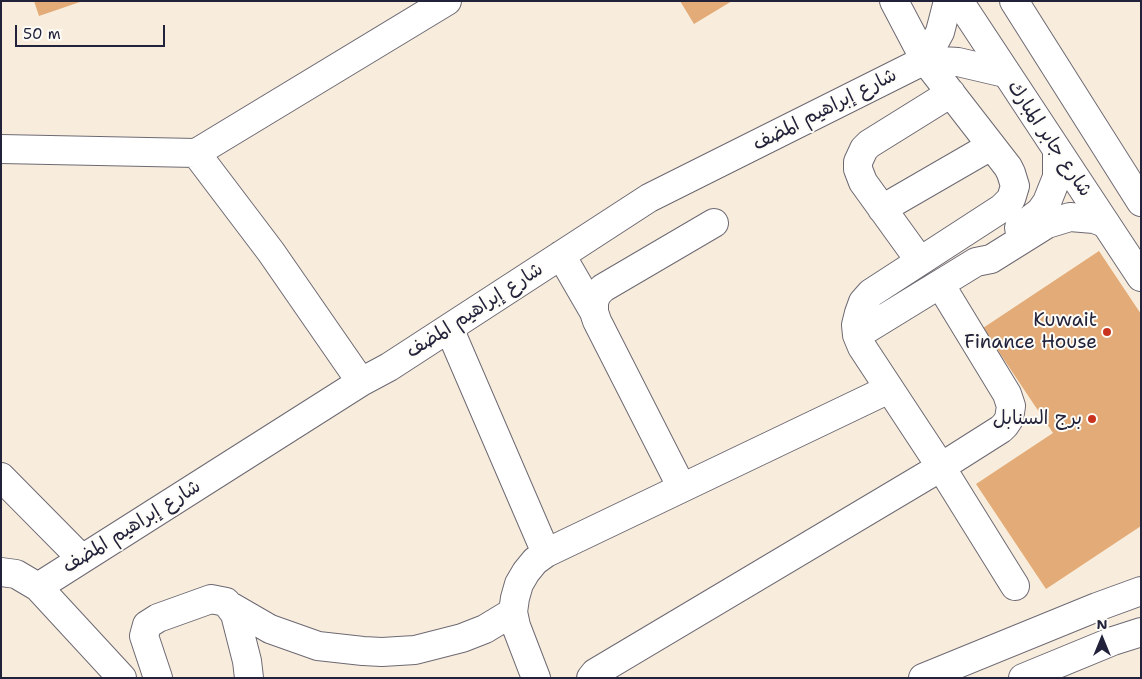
<!DOCTYPE html>
<meta charset="utf-8">
<style>
body{margin:0}
#map{position:relative;width:1142px;height:679px;overflow:hidden;background:#f8eddc;font-family:"Shantell Sans",sans-serif}
canvas{display:block}
.frame{position:absolute;inset:0;border:2px solid #22223b;pointer-events:none}
.north{position:absolute;left:1077px;top:614px;width:50px;height:50px;-webkit-text-stroke:4px #fdfcf7;paint-order:stroke;rotate:0deg;font-size:14px;font-weight:700;line-height:20px;text-align:center;color:#22223b}
.north::after{content:'';display:block;margin:auto;width:18px;height:22px;background:#22223b;clip-path:polygon(50% 0,100% 100%,50% 72%,0 100%)}
.scale{position:absolute;left:15px;top:25px;width:150px;height:22px;box-sizing:border-box;border:2px solid #22223b;border-top:0;padding-left:6px;font-size:15px;line-height:18px;white-space:nowrap;color:#22223b;-webkit-text-stroke:4px #fdfcf7;paint-order:stroke}
</style>
<div id="map">
<canvas width="1142" height="679"></canvas>
<div class="frame"></div>
<div class="north">N</div>
<div class="scale">50 m</div>
</div>
<script>
const ctx = document.querySelector('canvas').getContext('2d');
ctx.lineJoin = 'round';
function fillPath(path, color) {
  ctx.fillStyle = color;
  ctx.fill(path, 'evenodd');
}
function shape(rows) {
  const path = new Path2D();
  for (const r of rows) {
    path.moveTo(r[0], r[1]);
    for (let i = 2; i < r.length; i += 2) path.lineTo(r[i], r[i + 1]);
  }
  return path;
}
function stroke(path, color, width, dash) {
  ctx.strokeStyle = color;
  ctx.lineWidth = width;
  ctx.lineCap = dash ? 'butt' : 'round';
  ctx.setLineDash(dash || []);
  ctx.stroke(path);
}
function label(font, color, halo, rows, align = 'center') {
  ctx.font = font + ' "Shantell Sans","Playpen Sans Arabic",sans-serif';
  ctx.lineWidth = 4;
  ctx.setLineDash([]);
  ctx.textBaseline = 'middle';
  ctx.strokeStyle = halo;
  ctx.fillStyle = color;
  for (const [text, x, y, turn = 0] of rows) {
    ctx.save();
    ctx.translate(x, y);
    ctx.rotate((+turn || 0) * Math.PI / 180);
    ctx.textAlign = isNaN(turn) ? turn : align;
    if (halo) ctx.strokeText(text, 0, 0);
    ctx.fillText(text, 0, 0);
    ctx.restore();
  }
}
const building = shape([
 [34,1,80,1,80,2,39,16],
 [680,1,732,1,694,24],
 [1099,251,1141,314,1141,526,1046,589,976,484,1053,433,983,328]
]);
const minor = shape([
 [894,1,925,60,1008,167,1011,173,1015,186,1011,199,1002,208,871,293,863,302,859,313,856,325,857,335,862,347,941,467,1015,586],
 [925,60,940,32,948,1],
 [1,149,196,153,271,252,361,382],
 [196,153,447,1],
 [882,209,991,146],
 [1019,228,1040,212,1047,202,1057,177,1057,151],
 [561,255,594,312],
 [920,261,863,182,858,169,858,162,864,149,869,144,951,93],
 [449,328,546,553],
 [857,335,976,262,991,259,1047,224,1070,217,1094,219,1105,223],
 [1,477,82,559],
 [682,488,597,321,594,312,594,302,597,294,603,288,714,223],
 [1,572,16,574,38,587,122,678],
 [38,587,361,382,389,367,649,198,925,60,958,62,1005,73],
 [232,607,270,629,318,646,363,651,382,652,415,650,462,638,485,629,513,612],
 [158,678,144,636,147,625,158,618,211,599,226,602,235,614,247,661,249,678],
 [536,678,516,626,513,612,515,598,519,584,526,572,535,561,546,553,889,389],
 [591,678,595,673,941,467,1001,429,1005,425,1009,419,1011,406,1007,394,940,284]
]);
const major = shape([
 [959,1,1141,277],
 [1014,1,1141,202],
 [923,678,1097,607,1141,591]
]);
const highway = shape([
 [1023,678,1113,641,1141,632]
]);
const markers = [
 [1107,332,5,"#c8321e"],
 [1092,419,5,"#c8321e"]
];
const streetNames = [
 ["شارع إبراهيم المضف",825,110,-27],
 ["شارع جابر المبارك",1049,139,56],
 ["شارع إبراهيم المضف",475,311,-33],
 ["شارع إبراهيم المضف",132,527,-32]
];
const poiNames = [
 ["Kuwait",1097,321],
 ["Finance House",1097,343],
 ["برج السنابل",1082,419]
];
fillPath(building, '#e3ab77');
stroke(minor, '#6d6973', 30);
stroke(major, '#6d6973', 30);
stroke(highway, '#6d6973', 30);
stroke(minor, '#fff', 28);
stroke(major, '#fff', 28);
stroke(highway, '#fff', 28);
for (const [x, y, r, color] of markers) {
  const dot = new Path2D();
  dot.arc(x, y, r, 0, 2 * Math.PI);
  ctx.fillStyle = color;
  ctx.fill(dot);
  stroke(dot, '#fdfcf7', 2);
}
label('19px', '#22223b', '#fdfcf7', streetNames);
label('19px', '#22223b', '#fdfcf7', poiNames, 'right');
</script>
